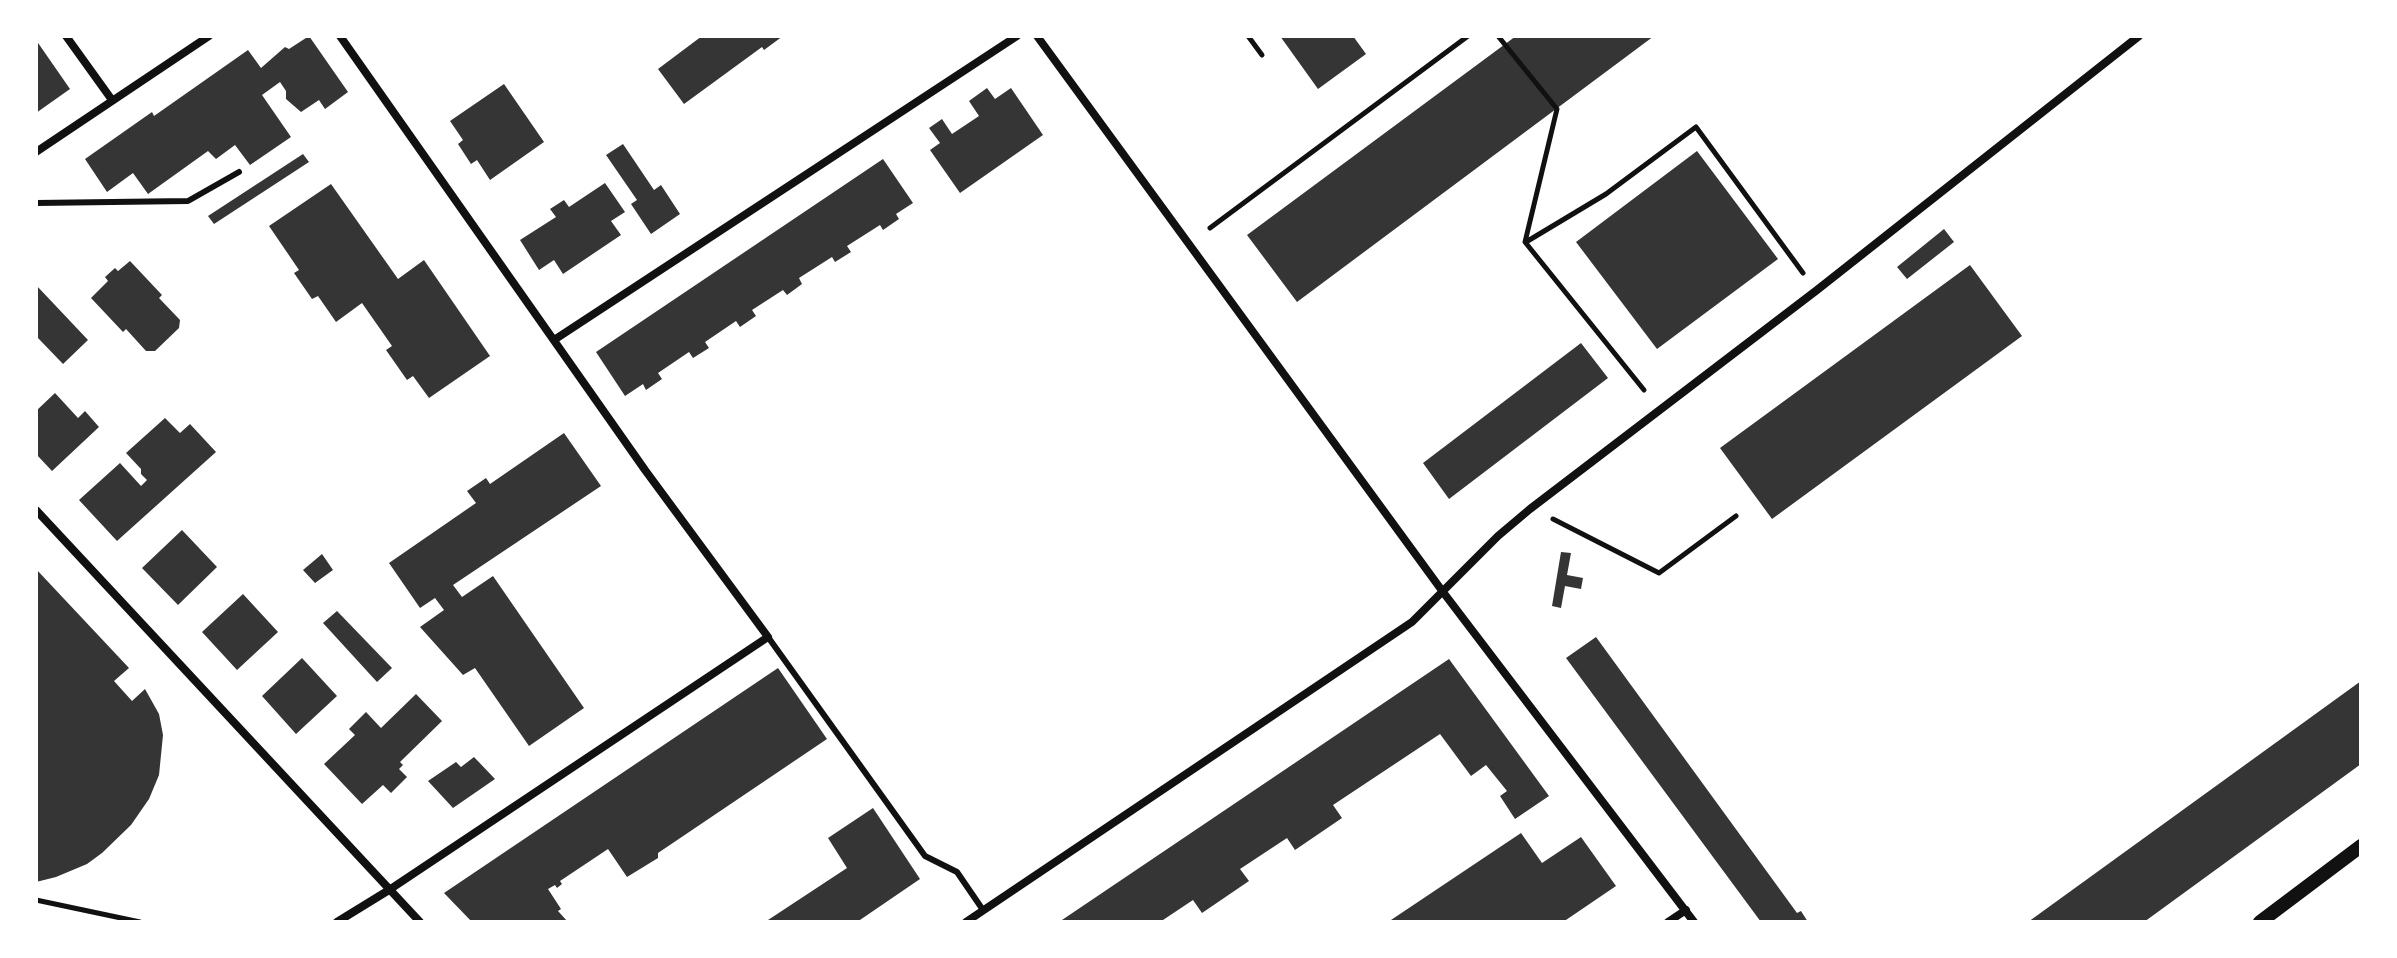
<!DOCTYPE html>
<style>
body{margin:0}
#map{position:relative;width:2397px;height:958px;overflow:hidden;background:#fff;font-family:Figtree,sans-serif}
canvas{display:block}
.frame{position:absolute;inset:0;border:38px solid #fff;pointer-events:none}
</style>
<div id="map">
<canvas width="2397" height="958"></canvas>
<div class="frame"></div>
</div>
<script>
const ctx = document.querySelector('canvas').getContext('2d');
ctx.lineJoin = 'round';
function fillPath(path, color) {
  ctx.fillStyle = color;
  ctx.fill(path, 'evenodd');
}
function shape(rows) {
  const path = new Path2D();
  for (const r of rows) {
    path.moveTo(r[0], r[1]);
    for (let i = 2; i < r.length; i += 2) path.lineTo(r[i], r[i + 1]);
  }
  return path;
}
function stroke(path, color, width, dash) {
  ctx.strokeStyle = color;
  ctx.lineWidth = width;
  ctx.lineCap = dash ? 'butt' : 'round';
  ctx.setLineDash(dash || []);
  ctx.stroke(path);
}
const building = shape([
 [309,36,348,92,325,109,319,100,301,112,286,99,286,91,280,82,262,95,291,137,250,165,235,145,216,159,208,151,148,194,133,173,107,192,85,159,152,112,154,116,248,50,261,68,285,47,289,49],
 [702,36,783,36,764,50,762,47,684,104,658,69],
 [1280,36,1353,36,1366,54,1318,89],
 [1516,36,1654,36,1297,302,1247,235],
 [36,40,70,89,36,113],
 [504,84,544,142,490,180,477,160,471,164,458,144,463,140,450,121],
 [987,88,995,99,1011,88,1043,135,960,193,930,150,940,143,929,128,942,119,952,134,979,116,969,101],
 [623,144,654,190,661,185,680,214,651,234,631,204,637,200,606,155],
 [1697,151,1778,259,1657,349,1576,242],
 [303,154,309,162,214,224,208,216],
 [883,159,913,203,896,214,899,219,883,230,880,225,847,246,851,252,835,262,832,257,799,278,802,284,787,295,783,290,752,310,756,316,740,327,736,321,705,342,709,348,693,358,689,352,658,373,662,379,646,390,643,384,625,396,596,352],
 [605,183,625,212,611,221,621,235,563,274,554,260,539,270,520,240,556,217,550,209,564,200,569,207],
 [331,184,398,279,424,260,490,356,429,398,413,376,407,380,386,350,392,346,362,303,336,322,318,296,312,299,294,273,299,270,269,226],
 [1944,229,1954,242,1907,279,1897,267],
 [130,261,162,295,159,298,180,320,179,328,155,351,146,351,126,329,123,332,91,298,108,281,105,277,115,268,118,271],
 [1970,265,2022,336,1772,519,1720,448],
 [36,285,88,340,63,364,38,338,36,340],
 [1581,343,1608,378,1449,499,1423,463],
 [55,393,78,418,85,411,99,427,52,471,36,454,36,411],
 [165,418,180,433,190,424,216,452,117,541,79,500,120,463,141,486,147,480,141,474,141,469,126,453],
 [564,433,601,486,453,585,462,597,493,576,584,708,529,746,475,668,463,675,420,627,444,610,435,598,420,608,389,563,476,503,467,491,486,478,490,484],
 [182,530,217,567,178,605,142,568],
 [1561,552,1571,553,1567,575,1583,578,1581,589,1565,586,1561,608,1552,606],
 [322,554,333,570,315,583,303,570],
 [36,569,129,668,114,681,132,701,145,689,159,714,163,735,159,775,149,799,131,825,102,853,87,864,56,877,36,882],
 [243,594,278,632,237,670,202,632],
 [337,611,392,668,377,682,323,623],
 [1596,637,1797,913,1801,911,1808,922,1761,922,1566,658],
 [302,658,337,696,296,734,262,696],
 [1449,659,1549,796,1515,819,1500,796,1507,791,1486,765,1471,776,1440,734,1333,805,1342,818,1295,850,1287,838,1240,869,1249,881,1202,913,1193,900,1160,922,1059,922],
 [778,668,827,739,658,853,658,858,627,877,608,849,560,881,562,884,557,888,555,885,548,889,561,909,558,911,568,922,472,922,444,893],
 [2361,681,2361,764,2144,922,2028,922],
 [416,694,442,721,400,762,403,765,399,769,407,777,391,793,383,785,362,804,324,764,355,735,349,729,366,712,381,728],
 [474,757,495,779,453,808,428,781,456,762,461,767],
 [873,808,920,879,857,922,765,922,847,868,828,838],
 [1521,833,1542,863,1581,837,1616,886,1563,922,1388,922]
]);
const path = shape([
 [1248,36,1262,55],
 [1498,36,1557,109,1525,242,1644,390],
 [1210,228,1468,36],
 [1526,242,1606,194,1696,127,1803,273],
 [1553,519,1659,573,1736,516],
 [36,900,140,922]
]);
const service = shape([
 [36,203,188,201,239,172],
 [768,637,925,856,957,872,983,910]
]);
const minor = shape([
 [66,36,112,100],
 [1037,36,1443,592,1694,922],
 [36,152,209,36],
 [554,340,1017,36],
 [36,510,420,922],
 [337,922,389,890,768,637,645,470,340,36],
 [966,922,1412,622,1498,536,1530,509,1817,290,2139,36],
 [1668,922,1686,910]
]);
const tertiary = shape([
 [2260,922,2361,846]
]);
fillPath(building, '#353535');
stroke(path, '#111', 5);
stroke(service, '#111', 6);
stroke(minor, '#111', 8);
stroke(tertiary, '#111', 14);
</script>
